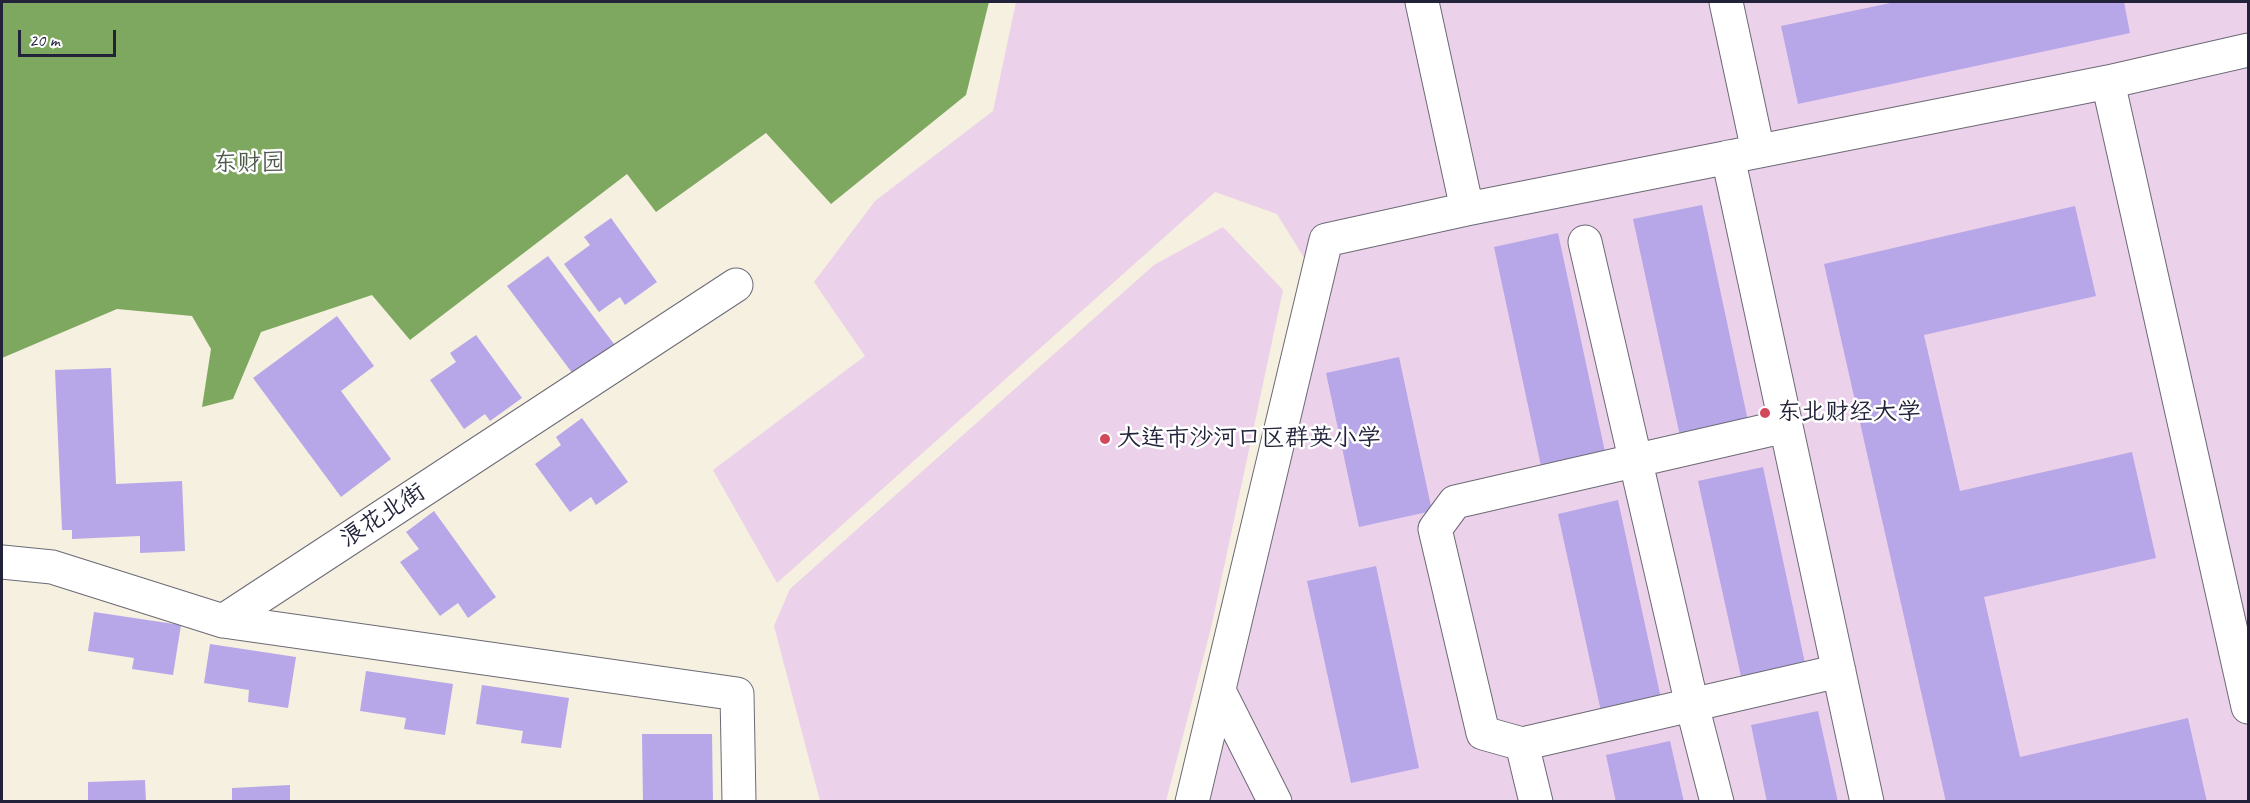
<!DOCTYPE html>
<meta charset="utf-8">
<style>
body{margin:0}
#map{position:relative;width:2250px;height:803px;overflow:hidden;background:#f5f0e0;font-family:Caveat,sans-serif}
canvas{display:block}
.frame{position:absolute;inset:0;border:3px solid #22223b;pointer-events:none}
.scale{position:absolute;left:18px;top:30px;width:98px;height:27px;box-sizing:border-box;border:3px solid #22223b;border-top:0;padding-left:8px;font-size:18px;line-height:21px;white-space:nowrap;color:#22223b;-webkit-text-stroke:4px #fff;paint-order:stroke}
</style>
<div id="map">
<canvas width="2250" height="803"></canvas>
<div class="frame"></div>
<div class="scale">20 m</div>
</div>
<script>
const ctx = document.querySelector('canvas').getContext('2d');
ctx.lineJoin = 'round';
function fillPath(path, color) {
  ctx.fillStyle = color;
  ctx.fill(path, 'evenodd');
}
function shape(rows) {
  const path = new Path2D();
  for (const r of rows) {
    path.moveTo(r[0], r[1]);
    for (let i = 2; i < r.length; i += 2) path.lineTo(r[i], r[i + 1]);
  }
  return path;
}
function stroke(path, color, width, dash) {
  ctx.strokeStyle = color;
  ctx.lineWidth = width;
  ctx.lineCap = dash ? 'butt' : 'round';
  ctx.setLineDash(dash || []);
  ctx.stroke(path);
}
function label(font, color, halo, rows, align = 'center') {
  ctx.font = font + ' Caveat,"LXGW WenKai TC",sans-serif';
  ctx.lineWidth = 5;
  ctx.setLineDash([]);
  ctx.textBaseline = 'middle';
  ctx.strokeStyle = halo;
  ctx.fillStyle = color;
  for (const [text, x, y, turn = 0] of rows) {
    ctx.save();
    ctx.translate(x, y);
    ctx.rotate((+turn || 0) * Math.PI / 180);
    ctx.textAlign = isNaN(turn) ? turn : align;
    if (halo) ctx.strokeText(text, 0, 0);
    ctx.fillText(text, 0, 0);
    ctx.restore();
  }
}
const built = shape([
 [1016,2,2248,2,2248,801,1191,801,1306,261,1277,214,1215,192,777,583,713,470,865,356,814,282,875,201,993,111],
 [1223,227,1283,290,1211,628,1166,801,820,801,774,626,790,589,1154,265]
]);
const forest = shape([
 [2,2,989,2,966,95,831,204,766,133,656,212,627,174,410,340,372,295,261,332,233,399,202,407,211,349,192,316,117,309,2,358]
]);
const building = shape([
 [1895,2,2124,2,2130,33,1798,104,1781,26],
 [1702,205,1748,421,1680,436,1633,219],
 [2075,206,2096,296,1924,335,1960,491,2132,452,2156,558,1984,597,2020,757,2188,718,2207,802,1946,802,1824,264],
 [611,218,657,282,625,305,620,297,599,312,564,264,590,245,584,237],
 [1558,233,1605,452,1541,466,1494,247],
 [548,256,614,344,573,374,507,286],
 [337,316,374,366,341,391,391,459,341,497,253,378],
 [476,335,522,398,490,421,485,414,464,429,430,380,456,362,450,353],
 [1399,357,1432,511,1359,527,1326,373],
 [111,368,116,484,182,481,185,551,140,553,140,536,72,539,72,530,62,530,55,370],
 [582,418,628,482,596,505,591,497,570,512,535,464,561,445,556,437],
 [1763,467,1806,668,1742,681,1698,481],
 [1618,500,1662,703,1602,716,1558,514],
 [434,511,496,597,468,618,458,603,440,616,400,562,419,549,406,532],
 [1376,566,1419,768,1351,783,1307,581],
 [94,612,181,625,173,675,132,669,134,658,88,651],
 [210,644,296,657,288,708,248,702,249,690,204,683],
 [366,671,453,684,445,735,404,729,406,718,360,711],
 [482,685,569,698,561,748,521,743,523,731,476,724],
 [1818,711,1838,802,1767,802,1751,725],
 [642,734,712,734,713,802,643,802],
 [1670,741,1684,802,1616,802,1606,755],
 [145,780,146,802,88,802,88,782],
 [290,785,290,802,232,802,232,788]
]);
const minor = shape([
 [1422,2,1467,209],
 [1726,2,1758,151],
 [2108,82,2248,707],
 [1728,157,1867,802],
 [1585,242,1692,705,1717,802],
 [1786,426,1455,502,1435,529,1483,733,1522,744,1839,671],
 [2,562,52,567,223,621,736,285],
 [223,621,737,694,739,802],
 [1219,691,1275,802],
 [1522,744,1536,802],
 [1192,802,1326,240,1467,209,2108,82,2248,50]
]);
const markers = [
 [1765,413,6,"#d1495b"],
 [1105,439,6,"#d1495b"]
];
const parkNames = [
 ["东财园",249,164]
];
const poiNames = [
 ["东北财经大学",1777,413],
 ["大连市沙河口区群英小学",1117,439]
];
const streetNames = [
 ["浪花北街",383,516,-33]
];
fillPath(built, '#ecd1ea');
fillPath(forest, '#7ea860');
fillPath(building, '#b7a7e8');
stroke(minor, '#6c6a75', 35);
stroke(minor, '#fff', 33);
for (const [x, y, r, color] of markers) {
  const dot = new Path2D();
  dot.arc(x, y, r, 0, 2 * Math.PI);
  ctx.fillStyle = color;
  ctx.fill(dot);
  stroke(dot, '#fff', 2);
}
label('24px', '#4d5a4c', '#fff', parkNames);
label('24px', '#22223b', '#fff', poiNames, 'left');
label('24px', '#22223b', '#fff', streetNames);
</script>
